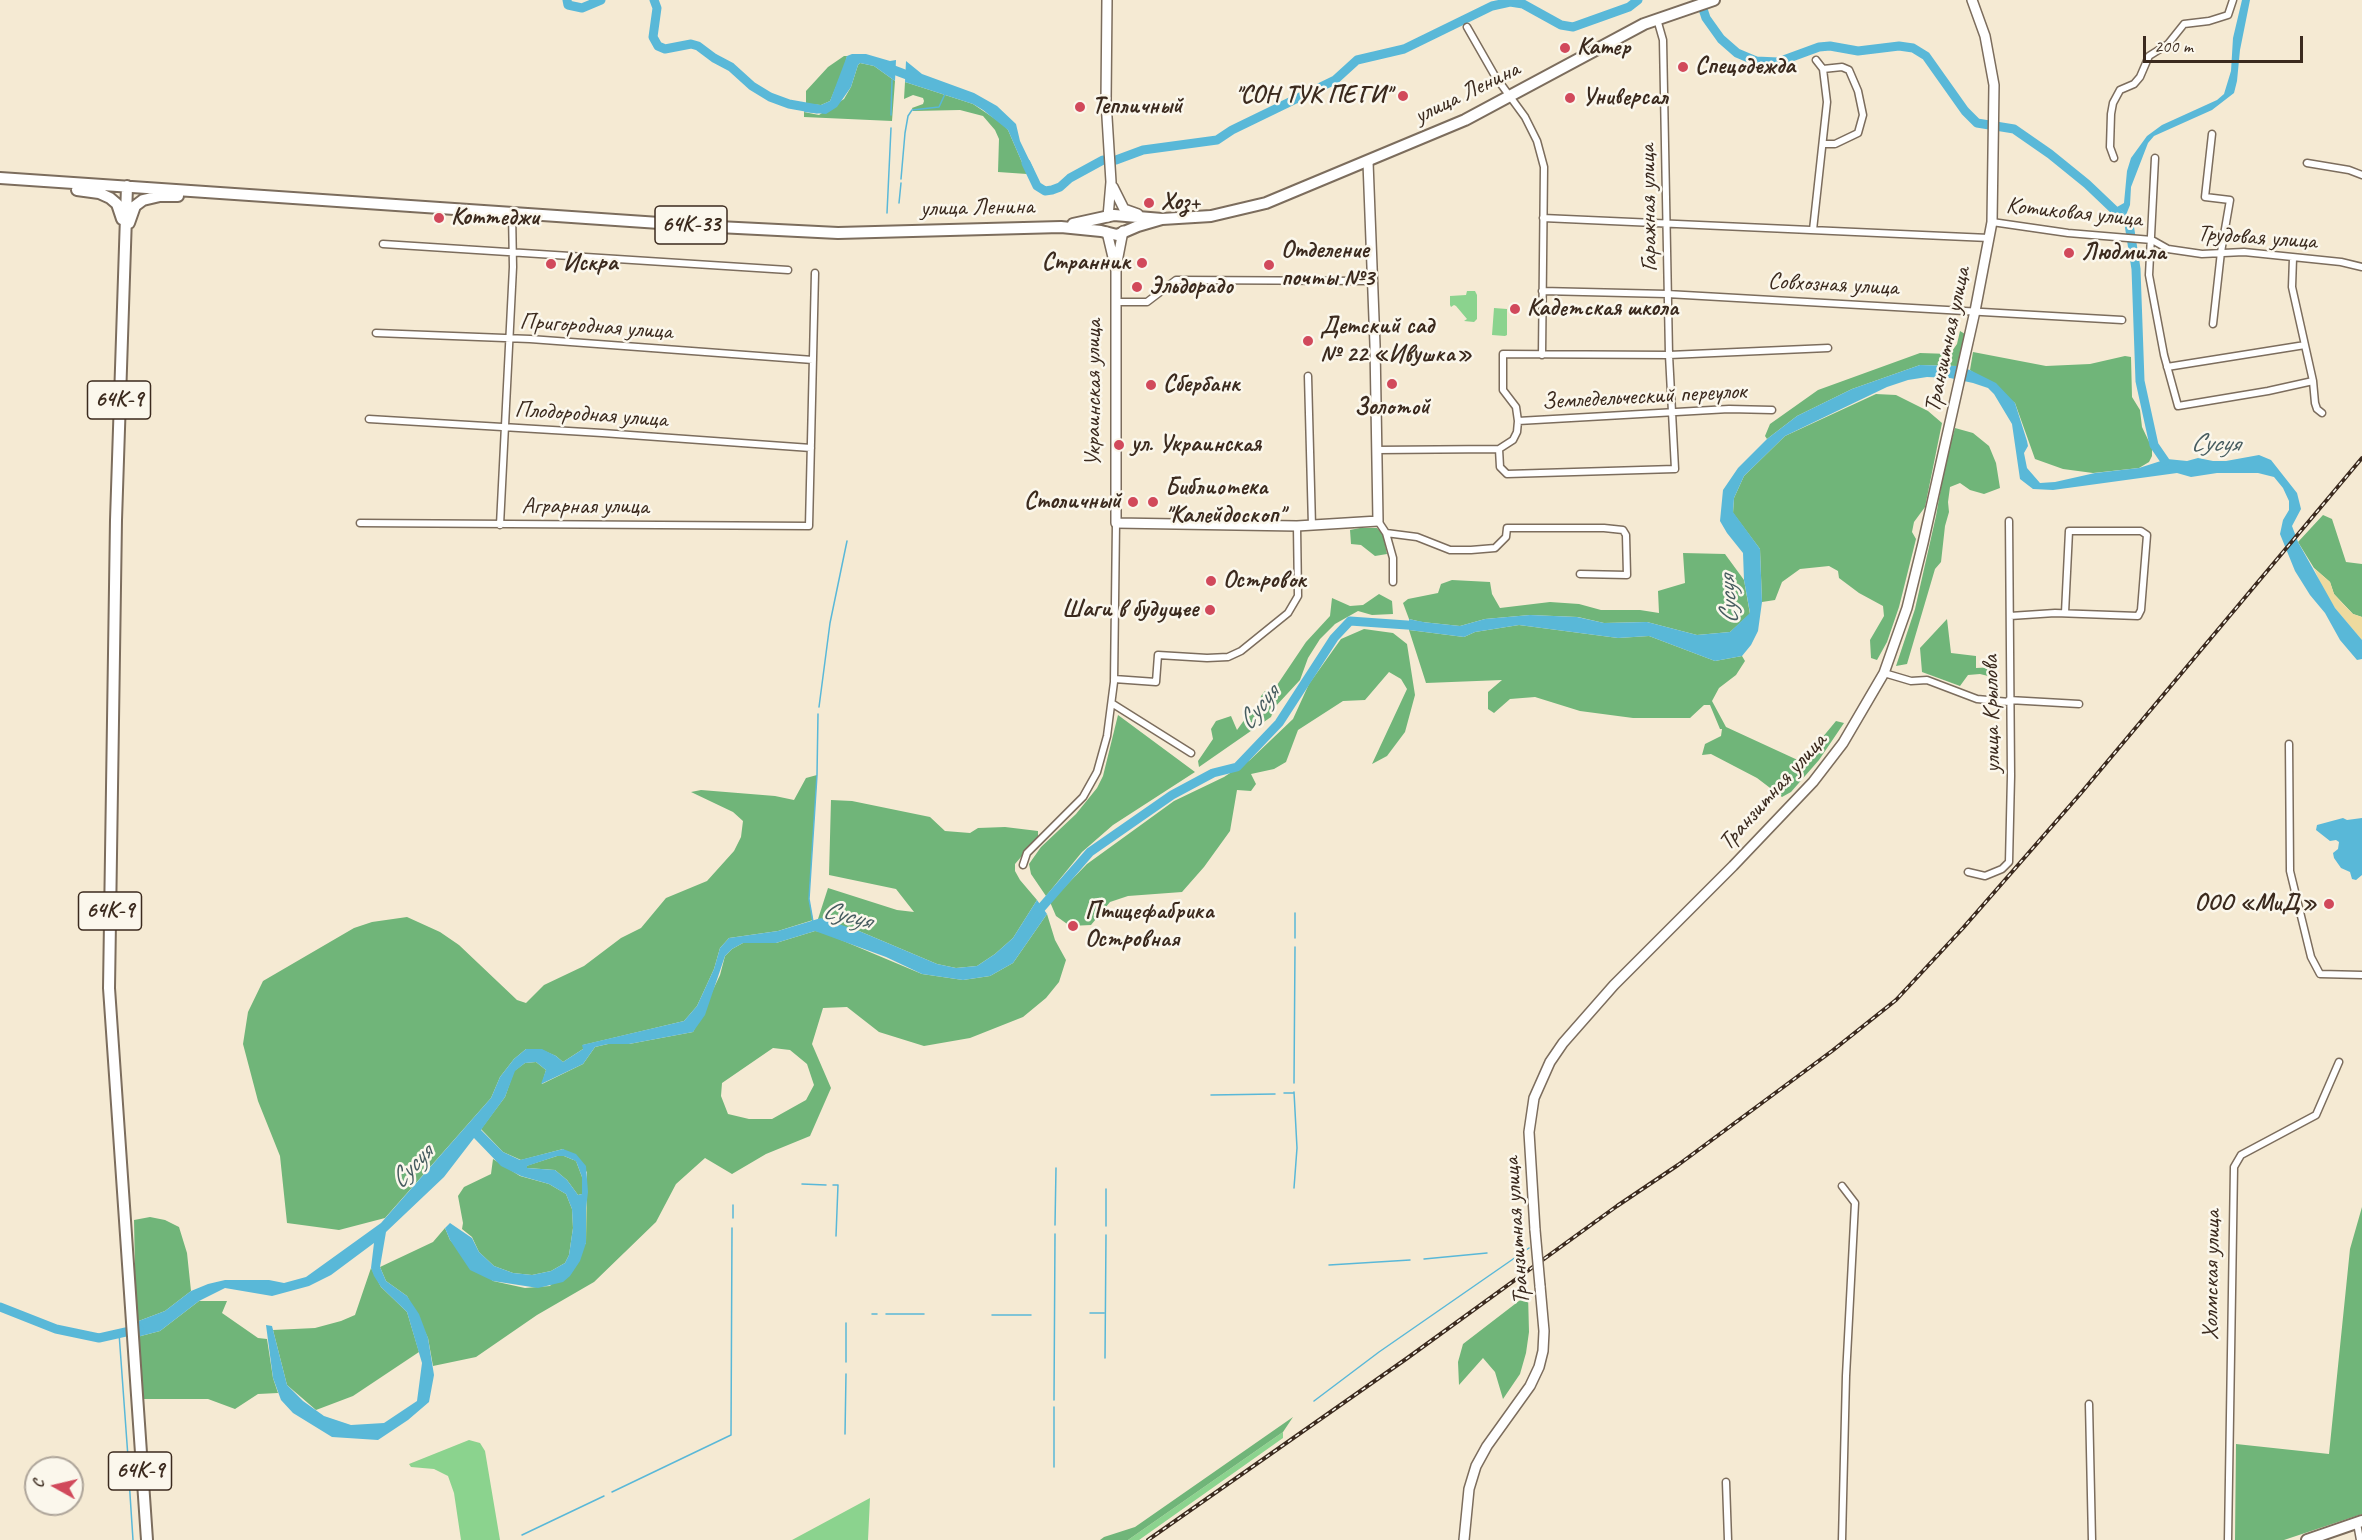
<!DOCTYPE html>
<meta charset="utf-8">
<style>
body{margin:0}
#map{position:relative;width:2362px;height:1540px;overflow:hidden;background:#f5ead3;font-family:Caveat,sans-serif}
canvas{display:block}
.north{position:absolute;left:24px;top:1456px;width:60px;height:60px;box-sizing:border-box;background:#fbf7ec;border:2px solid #aea59a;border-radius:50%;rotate:278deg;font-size:16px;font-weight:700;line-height:24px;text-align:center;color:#3b2a1e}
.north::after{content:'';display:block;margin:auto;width:21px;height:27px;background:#d1495b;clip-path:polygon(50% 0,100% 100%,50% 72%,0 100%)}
.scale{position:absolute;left:2143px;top:36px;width:160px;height:27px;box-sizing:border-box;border:3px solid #3b2a1e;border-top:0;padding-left:8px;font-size:18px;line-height:21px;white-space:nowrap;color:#3b2a1e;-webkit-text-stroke:4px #fbf7ec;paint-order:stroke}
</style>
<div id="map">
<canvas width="2362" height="1540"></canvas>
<div class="north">С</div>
<div class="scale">200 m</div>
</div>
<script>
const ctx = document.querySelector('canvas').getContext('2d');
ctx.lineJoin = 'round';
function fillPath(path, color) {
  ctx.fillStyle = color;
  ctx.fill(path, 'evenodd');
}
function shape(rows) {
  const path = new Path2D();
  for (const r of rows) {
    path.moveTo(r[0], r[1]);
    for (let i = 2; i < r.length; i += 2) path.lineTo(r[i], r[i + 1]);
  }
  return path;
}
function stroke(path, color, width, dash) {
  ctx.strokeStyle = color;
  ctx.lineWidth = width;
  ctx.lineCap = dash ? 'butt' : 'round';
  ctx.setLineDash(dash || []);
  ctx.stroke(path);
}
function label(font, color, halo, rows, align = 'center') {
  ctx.font = font + ' Caveat,sans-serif';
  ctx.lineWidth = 5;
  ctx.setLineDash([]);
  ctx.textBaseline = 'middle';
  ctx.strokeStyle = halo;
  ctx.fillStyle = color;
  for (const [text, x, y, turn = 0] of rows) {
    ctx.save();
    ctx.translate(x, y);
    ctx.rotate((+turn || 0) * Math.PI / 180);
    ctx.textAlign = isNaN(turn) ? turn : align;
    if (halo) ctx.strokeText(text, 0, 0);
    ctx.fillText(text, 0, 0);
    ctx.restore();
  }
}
const green = shape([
 [1467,291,1475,291,1477,295,1477,319,1474,322,1464,321,1467,319,1456,306,1454,305,1451,307,1450,305,1450,296,1466,295],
 [1494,308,1507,309,1507,335,1505,336,1492,335],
 [1283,1432,1283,1438,1139,1540,1128,1540],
 [469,1440,480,1443,485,1451,500,1540,461,1540,454,1493,448,1476,434,1469,411,1467,409,1464],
 [870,1498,868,1540,792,1540]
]);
const forest = shape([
 [844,56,847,56,844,68,830,101,821,105,806,104,806,91,828,67],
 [860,63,874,66,895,81,892,121,804,117,804,112,819,115,844,99,851,87,858,65],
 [905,82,973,104,1004,125,1008,130,1027,174,998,172,999,139,995,130,983,116,960,110,913,111,912,108,923,104,924,101,923,98,913,95,904,99],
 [1960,331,1965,334,1957,366,1920,365,1852,389,1797,416,1767,439,1765,436,1770,424,1818,390,1920,353,1950,354,1957,344],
 [1973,352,2046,366,2090,364,2125,356,2131,357,2132,397,2140,410,2142,427,2152,448,2152,456,2149,462,2139,468,2093,473,2063,469,2035,459,2015,403,1970,370],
 [1876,394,1896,395,1928,411,1942,423,1925,507,1914,522,1912,532,1916,539,1899,607,1887,642,1877,660,1871,658,1870,640,1884,616,1883,606,1859,593,1839,578,1838,571,1829,566,1800,569,1782,582,1775,600,1762,602,1760,549,1733,513,1734,498,1744,476,1785,436],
 [1955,428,1973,433,1989,446,1996,463,2000,488,1984,494,1970,490,1960,483,1950,487,1948,502,1949,512,1945,526,1941,562,1935,569,1907,664,1896,666,1915,609,1936,516,1945,464],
 [2323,515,2332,519,2346,562,2362,564,2362,617,2353,614,2334,594,2330,582,2314,568,2298,542],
 [1360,528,1377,528,1383,534,1387,554,1375,556,1361,545,1351,544,1350,530],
 [1683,553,1725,554,1744,580,1750,614,1730,632,1697,635,1647,622,1604,623,1578,617,1530,615,1485,619,1460,626,1422,622,1409,619,1403,603,1408,599,1438,593,1441,584,1452,580,1490,582,1492,594,1500,608,1550,602,1579,604,1601,610,1640,610,1659,613,1658,591,1685,583],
 [1379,594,1392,601,1393,614,1372,615,1358,611,1335,624,1320,639,1308,658,1300,680,1275,707,1271,717,1199,767,1198,761,1213,739,1211,729,1216,721,1231,716,1237,730,1245,719,1253,713,1259,705,1261,696,1265,691,1271,694,1306,642,1330,616,1332,598,1350,606,1363,605],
 [1947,619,1951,653,1976,656,1976,668,1997,667,1997,670,1988,676,1980,674,1968,675,1960,686,1922,672,1920,648],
 [1519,625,1618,638,1649,636,1715,661,1742,656,1745,661,1736,675,1719,688,1712,701,1726,727,1802,762,1836,721,1844,723,1819,760,1791,792,1782,797,1757,778,1711,754,1702,755,1705,744,1721,736,1722,729,1720,729,1710,705,1704,705,1690,718,1633,718,1580,711,1535,697,1510,699,1494,713,1488,709,1488,692,1502,680,1426,683,1409,630,1464,637,1475,632],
 [1364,629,1393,633,1407,644,1415,695,1405,732,1387,756,1372,764,1407,689,1401,679,1389,672,1365,700,1343,701,1298,730,1286,762,1274,769,1251,774,1256,784,1251,791,1237,790,1230,831,1204,867,1182,892,1128,896,1110,902,1091,925,1070,926,1056,916,1050,902,1087,864,1174,801,1224,777,1250,760,1293,719,1309,684,1341,639],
 [1118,715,1195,772,1113,825,1082,852,1046,896,1031,874,1029,864,1041,847,1076,814,1097,788,1103,776],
 [817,775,809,899,813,920,778,931,729,938,720,948,714,969,697,1006,684,1021,583,1045,583,1049,563,1062,556,1056,542,1050,526,1049,514,1059,500,1077,491,1098,385,1218,339,1230,287,1223,280,1156,258,1101,243,1044,248,1012,263,981,354,928,372,922,407,917,440,932,459,945,517,1000,526,1003,544,985,584,966,621,938,641,928,666,898,707,881,734,851,741,837,743,821,733,812,691,792,701,790,775,796,794,800,806,778],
 [831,800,852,801,930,817,945,831,970,833,978,828,1005,827,1038,831,1038,837,1015,864,1015,871,1020,880,1037,900,1013,938,995,954,977,966,956,968,937,964,859,931,818,919,828,888,897,910,914,912,896,889,829,875],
 [1047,914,1055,940,1066,960,1059,982,1046,998,1023,1017,970,1038,924,1046,879,1032,847,1007,823,1008,812,1044,831,1088,810,1136,766,1154,732,1174,705,1158,676,1184,656,1222,594,1282,537,1315,476,1357,433,1366,428,1338,407,1296,386,1281,380,1267,433,1242,445,1228,450,1240,493,1281,525,1288,550,1286,586,1243,587,1172,563,1149,521,1160,503,1152,481,1129,505,1097,514,1071,525,1063,536,1062,546,1070,542,1084,583,1064,595,1047,608,1044,629,1044,693,1032,720,975,725,956,732,949,743,943,776,943,815,931,822,932,922,974,963,980,990,976,1013,963],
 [773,1048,790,1050,807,1064,814,1085,806,1100,772,1119,749,1119,728,1114,721,1096,722,1083],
 [557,1156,564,1156,576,1161,582,1177,582,1194,578,1195,567,1180,555,1170,527,1168,526,1166],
 [493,1159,520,1176,549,1184,566,1194,572,1209,573,1228,569,1255,565,1263,551,1271,532,1275,513,1273,494,1266,479,1252,472,1237,462,1229,463,1223,458,1196,464,1187,491,1174],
 [2362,1207,2362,1514,2284,1540,2235,1540,2236,1444,2329,1454,2350,1249],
 [150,1217,165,1220,179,1227,187,1253,191,1291,165,1311,136,1322,134,1220],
 [371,1268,381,1287,407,1312,419,1352,353,1396,316,1410,287,1385,273,1330,315,1328,341,1321,355,1315],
 [1528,1294,1529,1332,1526,1353,1520,1374,1503,1399,1495,1372,1483,1358,1459,1385,1458,1362,1463,1344],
 [199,1301,227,1301,222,1313,258,1338,267,1339,273,1378,278,1393,258,1394,235,1409,208,1399,141,1399,137,1337,160,1331],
 [1293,1417,1283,1432,1128,1540,1100,1540,1104,1537,1135,1527]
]);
const sand = shape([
 [2314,568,2330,582,2334,594,2344,605,2353,614,2362,617,2362,640,2335,608,2324,592]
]);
const water = shape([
 [2242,0,2250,0,2240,50,2237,81,2234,93,2212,110,2154,136,2148,143,2131,187,2130,205,2126,215,2117,207,2124,203,2127,171,2131,158,2147,136,2162,125,2217,100,2224,94,2231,71,2233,38],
 [852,54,866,54,890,61,896,60,895,81,874,66,860,63,858,65,851,87,837,107,826,114,804,112,806,104,821,105,830,101,847,56],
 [906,61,922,74,974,93,997,106,1016,124,1020,141,1034,170,1027,174,1008,130,983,110,973,104,905,82],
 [1920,365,1957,366,1970,370,1996,383,2015,403,2027,441,2028,446,2024,453,2027,468,2040,483,2055,482,2095,473,2139,468,2167,459,2187,461,2198,458,2213,461,2226,461,2259,455,2271,460,2297,493,2301,509,2292,526,2298,542,2335,608,2362,640,2362,659,2357,660,2340,640,2325,613,2310,595,2295,571,2280,534,2283,520,2289,510,2289,501,2283,488,2274,477,2258,473,2217,473,2191,477,2177,473,2053,490,2033,489,2020,479,2012,424,1994,394,1988,388,1973,383,1950,378,1927,377,1908,380,1887,387,1785,436,1744,476,1734,498,1733,512,1760,549,1762,602,1758,631,1751,645,1742,656,1715,661,1649,636,1618,638,1519,625,1475,632,1464,637,1409,630,1409,619,1422,622,1460,626,1485,619,1530,615,1577,617,1604,623,1647,622,1697,635,1730,632,1750,613,1744,580,1743,553,1727,533,1720,521,1723,490,1738,468,1767,439,1797,416,1852,389],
 [2343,818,2347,820,2362,818,2362,875,2356,880,2352,879,2350,872,2341,868,2334,858,2333,853,2338,849,2339,842,2336,840,2330,841,2316,830,2317,825],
 [1037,900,1047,914,1013,963,990,976,963,980,922,974,886,957,815,931,776,943,743,943,732,949,725,956,705,1015,693,1032,629,1044,608,1044,595,1047,583,1064,541,1084,546,1070,536,1062,525,1063,515,1071,505,1097,481,1130,503,1152,520,1160,563,1149,576,1154,586,1166,588,1192,586,1208,586,1243,580,1261,570,1276,563,1282,538,1288,493,1281,470,1270,450,1240,445,1228,450,1223,472,1238,479,1252,494,1266,513,1273,532,1275,551,1271,565,1263,569,1255,573,1228,572,1209,566,1194,549,1184,521,1176,501,1166,474,1138,444,1177,386,1232,380,1267,386,1281,407,1296,419,1314,428,1338,434,1375,429,1402,408,1420,378,1440,332,1437,293,1413,281,1400,273,1378,266,1325,272,1326,287,1385,303,1401,324,1416,351,1425,384,1423,417,1401,422,1363,407,1312,381,1287,374,1276,371,1268,374,1243,331,1275,309,1286,272,1296,225,1288,199,1301,160,1331,137,1337,136,1322,165,1311,191,1291,208,1284,225,1280,269,1280,284,1283,306,1277,381,1223,491,1098,500,1077,514,1059,526,1049,542,1049,556,1056,563,1062,583,1049,582,1045,684,1021,697,1006,714,969,720,948,729,938,778,931,821,918,859,931,937,964,956,968,977,966,995,954,1013,938],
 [557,1156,564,1156,576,1161,582,1177,582,1194,578,1195,567,1180,555,1170,527,1168,527,1166]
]);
const stream = shape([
 [891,115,892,80],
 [901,179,905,133,908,116,912,110,939,107,945,94],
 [899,203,901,183],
 [887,213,891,128],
 [819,707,830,623,847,541],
 [1295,913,1295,938],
 [813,922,809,899,817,775,818,714],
 [1294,1083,1295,947],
 [1284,1093,1294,1093],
 [1211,1095,1275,1094],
 [802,1184,826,1185],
 [833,1185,838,1185,836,1236],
 [1294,1188,1297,1148,1294,1092],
 [733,1218,733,1205],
 [1055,1225,1056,1168],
 [1106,1226,1106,1189],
 [1424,1259,1487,1253],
 [1329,1265,1410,1260],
 [1090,1313,1104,1313],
 [872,1314,877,1314],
 [886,1314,924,1314],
 [992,1315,1031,1315],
 [119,1333,129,1471],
 [1105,1358,1106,1235],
 [846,1362,846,1323],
 [1054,1400,1055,1234],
 [1314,1401,1379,1352,1529,1248],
 [1054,1407,1054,1467],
 [845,1434,846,1374],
 [129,1479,133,1540],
 [612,1492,731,1435,732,1228],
 [522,1535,604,1496]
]);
const river = shape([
 [567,0,568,5,582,8,601,0],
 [654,0,657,8,653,37,658,46,665,49,691,44,698,46,714,58,731,67,752,86,770,97,789,104,817,109],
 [1700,0,1706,18,1721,39,1737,53,1756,61,1778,62,1819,47,1830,46,1858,51,1899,46,1913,48,1926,56,1965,111,1977,123,2014,129,2050,154,2087,184,2129,224,2136,269,2140,381,2154,445,2165,461],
 [886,67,915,78],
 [1026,163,1037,186,1045,191,1052,190,1060,187,1070,178,1103,160,1116,160,1143,150,1217,140,1232,130,1335,80,1357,60,1404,49,1492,6,1510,2,1523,4,1561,25,1573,27,1629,7,1638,0],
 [1035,915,1090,852,1172,795,1213,773,1237,767,1279,723,1334,638,1350,621,1421,626],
 [0,1307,56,1329,99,1338,139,1329]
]);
const street = shape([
 [1657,19,1663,40,1669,355,1675,469,1507,474,1500,467,1499,449,1513,440,1517,432,1518,421,1516,407,1503,390,1503,354,1669,355,1828,348],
 [1467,27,1495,76,1525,117,1537,141,1544,167,1542,355],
 [1816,60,1823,69,1842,67,1849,70,1858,91,1863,115,1858,133,1835,144,1824,144],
 [2212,134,2205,197,2230,200,2221,252,2213,324],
 [2114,158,2110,147,2111,114,2113,103,2120,90,2134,84,2140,77,2149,56,2168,44,2184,24,2209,21,2228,15,2233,0],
 [2155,158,2149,275,2164,355,2178,406,2268,391,2313,381],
 [2307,163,2349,170,2362,175],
 [1543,218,1989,238],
 [1992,222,2068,233,2152,240,2168,249,2202,254,2244,252,2341,262,2362,267],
 [1813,230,1827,102,1823,69],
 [383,244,788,270],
 [2293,258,2292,287,2313,381,2315,403,2317,409,2322,413],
 [1542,291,1667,294,2122,320],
 [1115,302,1147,302,1176,280,1372,281],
 [376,333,530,339,813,360],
 [2167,367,2305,345],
 [1308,376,1312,526],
 [369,419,602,433,811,448],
 [1518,421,1729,409,1772,410],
 [1376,450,1499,449],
 [1378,521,1386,533,1393,558,1393,582],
 [360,523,809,526,815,273],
 [500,525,513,267,512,212],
 [1386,533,1417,537,1450,550,1471,550,1495,548,1506,537,1507,528,1604,528,1623,530,1626,535,1627,575,1580,574],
 [2010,616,2055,613,2138,616,2141,610,2147,535,2141,531,2069,531,2065,613],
 [1884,673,1911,681,1927,680,1977,699,2009,702],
 [1114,679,1156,682,1158,655,1207,658,1228,657,1241,651,1288,613,1298,596,1297,526],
 [2009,700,2079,704],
 [1113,704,1191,753],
 [2289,744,2290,871,2311,957,2320,974,2362,975],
 [1023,865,1027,853,1083,797,1097,772,1107,736,1114,682,1116,523],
 [1968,872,1985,876,2002,869,2009,862,2011,776,2009,521],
 [2089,1404,2092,1540],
 [1726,1482,1728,1540],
 [2357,1523,2360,1540],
 [1842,1540,1846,1376,1855,1203,1842,1186],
 [2228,1540,2234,1167,2241,1155,2316,1115,2339,1062]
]);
const secondary = shape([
 [1107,0,1106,101,1111,182,1108,217],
 [1113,187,1124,209,1138,214],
 [1107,232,1116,270,1116,523,1297,526,1378,521,1375,345,1368,162],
 [1117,262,1123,231],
 [1535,1230,1529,1132,1534,1098,1550,1062,1563,1043,1614,985,1733,866,1813,782,1843,743,1884,673,1907,608,1923,543,1975,311,1992,222,1994,85,1985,36,1972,0],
 [1464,1540,1469,1489,1476,1466,1487,1446,1530,1386,1539,1367,1543,1351,1544,1331,1540,1286]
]);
const primary = shape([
 [0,178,718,227,838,233,1061,227,1101,231,1117,235,1138,226,1162,219],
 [127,186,116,520,109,988,147,1540],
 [77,190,99,193,110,198,117,204,122,219],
 [129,223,135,206,143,200,160,196,178,196],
 [1073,224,1114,215,1162,219,1211,216,1266,203,1465,120,1644,24,1714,0],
 [2307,1540,2362,1521]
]);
const rail = shape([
 [1148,1540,1406,1359,1617,1206,1678,1165,1832,1051,1896,1000,1963,928,2081,793,2362,458]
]);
const secondaryBridge = shape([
 [1535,1230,1540,1286]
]);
const markers = [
 [1565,48,6,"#d1495b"],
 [1683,67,6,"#d1495b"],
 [1403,96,6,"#d1495b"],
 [1570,98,6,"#d1495b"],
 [1080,107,6,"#d1495b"],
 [1149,203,6,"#d1495b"],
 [439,218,6,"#d1495b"],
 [2069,253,6,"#d1495b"],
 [1142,263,6,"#d1495b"],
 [551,264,6,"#d1495b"],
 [1269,265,6,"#d1495b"],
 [1137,287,6,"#d1495b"],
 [1515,309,6,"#d1495b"],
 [1308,341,6,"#d1495b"],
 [1392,384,6,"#d1495b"],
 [1151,385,6,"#d1495b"],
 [1119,445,6,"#d1495b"],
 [1133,502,6,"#d1495b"],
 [1153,502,6,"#d1495b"],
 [1211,581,6,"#d1495b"],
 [1210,610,6,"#d1495b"],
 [2329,904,6,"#d1495b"],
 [1073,926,6,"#d1495b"]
];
const shields = [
 [691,225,72],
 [119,400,63],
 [110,911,63],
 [140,1471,63]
];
const shieldNames = [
 ["64К-33",691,225],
 ["64К-9",119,400],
 ["64К-9",110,911],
 ["64К-9",140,1471]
];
const poiNames = [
 ["Катер",1577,48],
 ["Спецодежда",1695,67],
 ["\"СОН ТУК ПЕГИ\"",1391,96,"right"],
 ["Универсал",1582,98],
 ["Тепличный",1092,107],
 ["Хоз+",1161,203],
 ["Коттеджи",451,218],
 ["Отделение",1281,251],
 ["почты №3",1281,279],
 ["Людмила",2081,253],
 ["Странник",1130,263,"right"],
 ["Искра",563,264],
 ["Эльдорадо",1149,287],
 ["Кадетская школа",1527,309],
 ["Детский сад",1320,327],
 ["№ 22 «Ивушка»",1320,355],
 ["Сбербанк",1163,385],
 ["Золотой",1392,408,"center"],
 ["ул. Украинская",1131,445],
 ["Библиотека",1165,488],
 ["\"Калейдоскоп\"",1165,516],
 ["Столичный",1121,502,"right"],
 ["Островок",1223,581],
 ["Шаги в будущее",1198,610,"right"],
 ["ООО «МиД»",2317,904,"right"],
 ["Птицефабрика",1085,912],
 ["Островная",1085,940]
];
const streetNames = [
 ["улица Ленина",1467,93,-26],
 ["улица Ленина",977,208,-1],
 ["Гаражная улица",1649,208,-91],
 ["Котиковая улица",2074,213,6],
 ["Трудовая улица",2257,238,4],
 ["Совхозная улица",1833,285,3],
 ["Пригородная улица",596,327,4],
 ["Транзитная улица",1948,340,-78],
 ["Украинская улица",1094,393,-90],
 ["Земледельческий переулок",1644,397,-3],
 ["Плодородная улица",591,415,4],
 ["Аграрная улица",585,507],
 ["улица Крылова",1992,714,-91],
 ["Транзитная улица",1773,792,-48],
 ["Транзитная улица",1517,1231,-94],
 ["Холмская улица",2212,1275,-89]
];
const waterNames = [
 ["Сусуя",2215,444,2],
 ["Сусуя",1729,600,-93],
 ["Сусуя",1259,708,-51],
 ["Сусуя",847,916,15],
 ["Сусуя",412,1167,-46]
];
fillPath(green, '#8bd38e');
fillPath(forest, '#70b579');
fillPath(sand, '#eeda9e');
fillPath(water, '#59b8d8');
stroke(stream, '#59b8d8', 1.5);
stroke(river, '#59b8d8', 9);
stroke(street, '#7c6d5d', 9);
stroke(secondary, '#7c6d5d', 12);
stroke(primary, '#7c6d5d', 14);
stroke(street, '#fff', 6);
stroke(secondary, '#fff', 9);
stroke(primary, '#fff', 10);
stroke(rail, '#3b2a1e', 4);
stroke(rail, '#fbf7ec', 1.5, [4.5]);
stroke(secondaryBridge, '#7c6d5d', 12, []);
stroke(secondaryBridge, '#fff', 9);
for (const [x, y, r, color] of markers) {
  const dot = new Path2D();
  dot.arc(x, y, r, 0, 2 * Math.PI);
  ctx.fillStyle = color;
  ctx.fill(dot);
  stroke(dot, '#fbf7ec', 2);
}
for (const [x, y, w] of shields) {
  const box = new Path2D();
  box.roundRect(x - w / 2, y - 19, w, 38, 4.5);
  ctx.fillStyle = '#fbf7ec';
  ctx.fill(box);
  stroke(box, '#3b2a1e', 1.5);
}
label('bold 22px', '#3b2a1e', null, shieldNames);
label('bold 24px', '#3b2a1e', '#fbf7ec', poiNames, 'left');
label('24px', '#3b2a1e', '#fbf7ec', streetNames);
label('italic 26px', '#465c5f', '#fbf7ec', waterNames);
</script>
